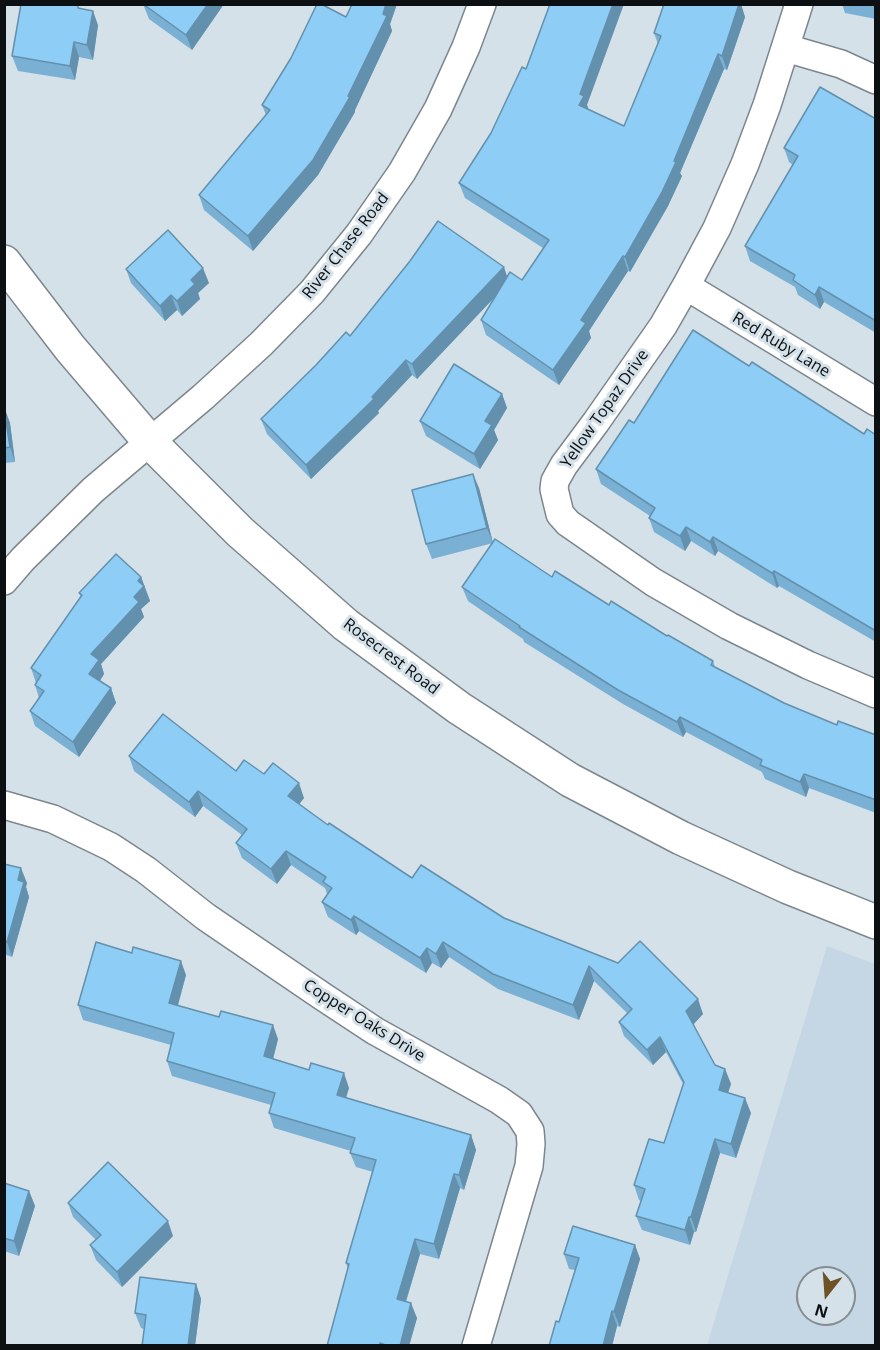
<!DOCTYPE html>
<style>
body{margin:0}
#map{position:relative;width:880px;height:1350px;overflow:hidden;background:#d5e1e9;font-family:"Open Sans",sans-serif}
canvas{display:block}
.frame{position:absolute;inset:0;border:6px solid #0c1013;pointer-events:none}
.north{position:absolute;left:796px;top:1266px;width:60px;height:60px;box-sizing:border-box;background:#d5e1e9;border:2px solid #858d93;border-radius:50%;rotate:197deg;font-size:16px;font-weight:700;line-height:24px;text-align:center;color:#0c1013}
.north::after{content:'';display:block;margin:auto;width:21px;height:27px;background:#6e5125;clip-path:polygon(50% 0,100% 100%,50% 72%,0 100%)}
</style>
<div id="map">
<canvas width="880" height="1350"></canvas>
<div class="frame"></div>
<div class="north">N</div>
</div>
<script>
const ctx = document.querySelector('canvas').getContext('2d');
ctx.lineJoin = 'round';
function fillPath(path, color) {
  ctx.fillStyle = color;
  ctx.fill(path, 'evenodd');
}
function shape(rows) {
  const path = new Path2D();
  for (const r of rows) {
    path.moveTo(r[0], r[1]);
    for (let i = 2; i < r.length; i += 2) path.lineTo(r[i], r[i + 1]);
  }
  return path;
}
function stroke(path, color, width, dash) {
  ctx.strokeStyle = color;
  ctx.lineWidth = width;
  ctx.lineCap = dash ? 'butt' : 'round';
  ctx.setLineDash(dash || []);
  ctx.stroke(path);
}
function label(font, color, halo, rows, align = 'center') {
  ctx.font = font + ' "Open Sans",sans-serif';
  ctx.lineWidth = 6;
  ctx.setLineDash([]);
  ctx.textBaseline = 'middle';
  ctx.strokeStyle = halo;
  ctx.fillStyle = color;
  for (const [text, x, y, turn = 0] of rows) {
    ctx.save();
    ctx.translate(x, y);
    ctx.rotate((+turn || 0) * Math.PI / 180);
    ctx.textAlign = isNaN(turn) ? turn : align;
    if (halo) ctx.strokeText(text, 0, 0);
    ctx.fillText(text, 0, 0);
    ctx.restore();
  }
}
const built = shape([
 [827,946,875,964,875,1345,707,1345],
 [808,1278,844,1278,844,1314,808,1314]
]);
const minor = shape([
 [799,4,767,105,745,164,717,228,686,286,663,326,596,422,564,465,555,481,554,489,560,514,568,523,653,582,729,626,808,665,876,694],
 [786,48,841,64,876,80],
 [686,286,876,402],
 [4,581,23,559,93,490,203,397,261,344,312,292,359,234,402,172,438,109,466,47,482,4],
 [4,805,53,819,111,847,146,870,206,917,322,996,375,1031,499,1100,519,1114,530,1131,531,1144,529,1166,476,1346]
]);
const secondary = shape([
 [4,262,70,348,151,443,240,532,346,625,459,708,570,780,681,838,788,887,876,922]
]);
const wall = shape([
 [143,4,224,4,192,50,149,19],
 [352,4,397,4,390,24,392,31,355,110,355,112,318,175,253,251,204,210,199,195,266,115,262,105,346,17],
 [842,4,876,4,876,19,845,13],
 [741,6,745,17,727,70,724,69,680,173,682,176,668,206,630,272,628,271,589,331,591,338,559,385,486,335,481,320,494,298,417,379,412,375,378,411,379,413,311,479,267,434,261,419,350,336,507,277,522,280,543,248,465,198,459,183,587,105,589,110,624,126,658,44,654,33],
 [80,8,98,25,93,60,79,57,75,80,18,71,12,56],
 [876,119,876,333,824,302,820,309,798,295,795,287,750,261,745,246,793,165,789,162,784,148],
 [126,269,209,283,198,293,200,299,182,316,177,310,165,321,131,283],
 [749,366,864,434,876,435,876,642,779,586,777,588,718,551,715,556,691,541,685,551,654,532,649,518,650,516,601,484,596,469,634,423],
 [502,394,507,408,494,430,498,440,480,469,426,436,420,421],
 [4,409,10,423,15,462,4,463],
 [479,488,493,543,552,577,609,605,713,661,715,667,784,703,837,725,876,735,876,813,809,788,806,797,765,779,762,772,686,732,683,737,623,704,524,642,523,639,468,601,462,587,493,543,432,559,426,544],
 [141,577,150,601,141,609,144,617,101,664,104,674,100,681,111,688,116,703,79,757,35,726,30,711,39,698,35,685,36,683,31,668,81,597,79,593],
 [129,756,264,774,304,798,299,804,328,825,412,878,504,918,703,1014,693,1024,715,1065,725,1069,731,1084,728,1093,751,1113,736,1158,720,1153,696,1232,694,1232,690,1245,642,1230,636,1216,641,1201,639,1200,634,1185,664,1143,683,1084,666,1052,653,1065,624,1036,619,1022,627,1013,594,981,579,1020,498,989,449,957,441,968,432,963,426,973,359,931,356,935,328,917,322,902,327,894,325,888,291,865,277,884,242,858,236,843,242,835,203,806,195,817,134,771],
 [4,861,6,864,27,883,26,887,29,897,12,957,4,954],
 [186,975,178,1006,278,1039,273,1059,349,1088,346,1098,471,1135,476,1150,464,1190,460,1188,439,1259,420,1254,406,1302,417,1318,409,1346,327,1346,348,1269,346,1263,373,1172,356,1167,350,1153,351,1151,274,1128,269,1113,271,1105,172,1076,167,1061,171,1045,83,1020,78,1005],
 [4,1182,5,1183,29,1191,35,1206,19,1256,4,1251],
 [68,1203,173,1236,122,1287,96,1260,90,1245,96,1240,73,1217],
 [635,1245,640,1259,620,1327,617,1326,612,1346,549,1346,559,1322,575,1270,569,1269,564,1254],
 [196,1284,201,1299,195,1346,142,1346,144,1329,141,1328,135,1313]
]);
const shadedWall = shape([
 [208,4,224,4,192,50,186,35],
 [386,4,397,4,390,24,392,31,355,110,355,112,318,175,253,251,248,236,348,96],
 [613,4,624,4,587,105,589,111,579,105,580,94],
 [735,4,741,4,745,17,727,70,722,56],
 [93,11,98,25,93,60,87,45],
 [74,42,79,57,75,80,70,66],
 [718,54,724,69,680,173,682,176,668,206,630,272,625,257,674,161],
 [623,256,628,271,589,331,591,338,559,385,553,370,581,320],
 [504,267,509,282,417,379,412,364],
 [203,268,209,283,198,293,200,299,182,316,177,301,191,280],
 [819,287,824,302,820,309,815,295],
 [171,295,177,310,165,321,160,306],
 [406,360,412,375,378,411,379,413,311,479,306,465],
 [502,394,507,408,494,430,498,440,480,469,474,454,485,421],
 [5,409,10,423,15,462,10,447],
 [473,474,479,488,493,543,487,528],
 [686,527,691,541,685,551,680,536],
 [713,537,718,551,715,556,710,542],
 [774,571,779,586,777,588,772,573],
 [141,577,150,601,141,609,144,617,101,664,104,674,95,688,89,674,91,654,134,597,138,581],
 [111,688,116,703,79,757,73,742],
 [680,717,686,732,683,737,677,722],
 [804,774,809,788,806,797,800,782],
 [299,783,304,798,294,811,288,796],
 [198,791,203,806,195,817,189,802],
 [286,851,291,865,277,884,271,869],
 [21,868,27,883,26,887,29,897,12,957,7,942,18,880],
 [354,916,359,931,356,935,351,920],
 [443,942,449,957,441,968,436,954],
 [427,948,432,963,426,973,420,958],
 [181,961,186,975,174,1018,169,1003],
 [589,966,594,981,579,1020,573,1005],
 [698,999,703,1014,692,1026,686,1011],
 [273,1025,278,1039,270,1071,264,1056],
 [660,1037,666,1052,653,1065,647,1050],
 [725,1069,731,1084,724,1104,719,1090],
 [344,1073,349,1088,342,1110,337,1095],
 [745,1098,751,1113,736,1158,731,1144],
 [471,1135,476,1150,464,1190,459,1175],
 [715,1139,720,1153,696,1232,691,1217],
 [454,1174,460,1188,439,1259,434,1244],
 [29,1191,35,1206,19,1256,14,1241],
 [689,1217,694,1232,690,1245,685,1230],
 [168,1221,173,1236,122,1287,117,1272],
 [415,1239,420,1254,402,1314,397,1299],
 [635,1245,640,1259,620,1327,614,1312],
 [196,1284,201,1299,195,1346,188,1346],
 [411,1303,417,1318,409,1346,400,1346],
 [612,1311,617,1326,612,1346,603,1346]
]);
const building = shape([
 [21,4,78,4,78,8,93,11,87,45,74,42,70,66,12,56,21,4],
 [143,4,208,4,186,35,143,4],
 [317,4,321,4,346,17,352,4,386,4,383,14,387,16,348,96,350,97,313,160,248,236,199,195,270,110,262,105,291,58,317,4],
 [550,4,613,4,580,94,584,96,579,105,624,126,661,36,654,33,664,4,739,4,722,56,718,54,674,161,676,162,662,192,625,257,623,256,581,320,586,323,553,370,481,320,510,272,522,280,549,240,459,183,491,133,522,67,526,69,550,4],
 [820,87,876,119,876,321,819,287,815,295,793,280,795,275,745,246,798,156,784,148,820,87],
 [438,221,504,267,412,364,406,360,372,397,374,399,306,465,261,419,316,365,346,332,350,336,410,261,438,221],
 [168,230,203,268,191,280,195,284,177,301,171,295,160,306,126,269,168,230],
 [693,330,749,366,752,362,864,434,867,429,876,435,876,631,774,571,772,573,713,537,710,542,686,527,680,536,649,518,655,508,596,469,629,420,634,423,693,330],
 [454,364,502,394,485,421,492,425,474,454,420,421,454,364],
 [4,409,10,447,4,448,4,409],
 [473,474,487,528,426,544,412,490,473,474],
 [495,539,552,577,555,571,609,605,611,601,667,636,668,635,713,661,711,665,784,703,837,725,838,721,876,735,876,800,804,774,800,782,760,765,762,760,680,717,677,722,618,690,519,627,520,626,462,587,495,539],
 [116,554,141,577,138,581,144,586,134,597,139,602,91,654,99,660,89,674,111,688,73,742,30,711,44,691,35,685,41,675,31,668,82,595,79,593,116,554],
 [163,714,236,771,244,760,264,774,273,763,299,783,288,796,328,825,329,823,412,878,421,865,504,918,618,963,640,941,698,999,686,1011,715,1065,725,1069,719,1090,745,1098,731,1144,715,1139,691,1217,689,1217,685,1230,636,1216,645,1189,634,1185,649,1139,664,1143,684,1082,660,1037,647,1050,619,1022,632,1009,589,966,573,1005,493,974,443,942,436,954,427,948,420,958,354,916,351,920,322,902,332,888,323,882,326,877,286,851,271,869,236,843,247,829,198,791,189,802,129,756,163,714],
 [4,864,21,868,18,880,24,882,7,942,4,941,4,864],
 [96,942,132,953,133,947,181,961,169,1003,219,1017,221,1011,273,1025,264,1056,309,1070,311,1063,344,1073,337,1095,471,1135,459,1175,454,1174,434,1244,415,1239,397,1299,411,1303,400,1346,388,1346,380,1343,379,1346,327,1346,349,1264,346,1263,376,1160,350,1153,355,1138,269,1113,275,1093,167,1061,174,1033,78,1005,96,942],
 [108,1162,168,1221,117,1272,90,1245,101,1235,68,1203,108,1162],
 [4,1183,29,1191,14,1241,4,1238,4,1183],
 [573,1226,635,1245,614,1312,612,1311,603,1346,549,1346,556,1321,559,1322,579,1258,564,1254,573,1226],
 [140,1277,196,1284,188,1346,142,1346,146,1315,135,1313,140,1277]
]);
const streetNames = [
 ["River Chase Road",346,246,-52],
 ["Red Ruby Lane",781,345,31],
 ["Yellow Topaz Drive",605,409,-55],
 ["Rosecrest Road",391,657,37],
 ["Copper Oaks Drive",364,1021,32]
];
fillPath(built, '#c5d7e4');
stroke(minor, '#7c868d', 30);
stroke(secondary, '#7c868d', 36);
stroke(minor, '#fff', 27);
stroke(secondary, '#fff', 33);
fillPath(wall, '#7ab0d3');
fillPath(shadedWall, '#6390ac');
fillPath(building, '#8ecdf5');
stroke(building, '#6390ac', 1.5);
label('16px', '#0c1013', '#d5e1e9', streetNames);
</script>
